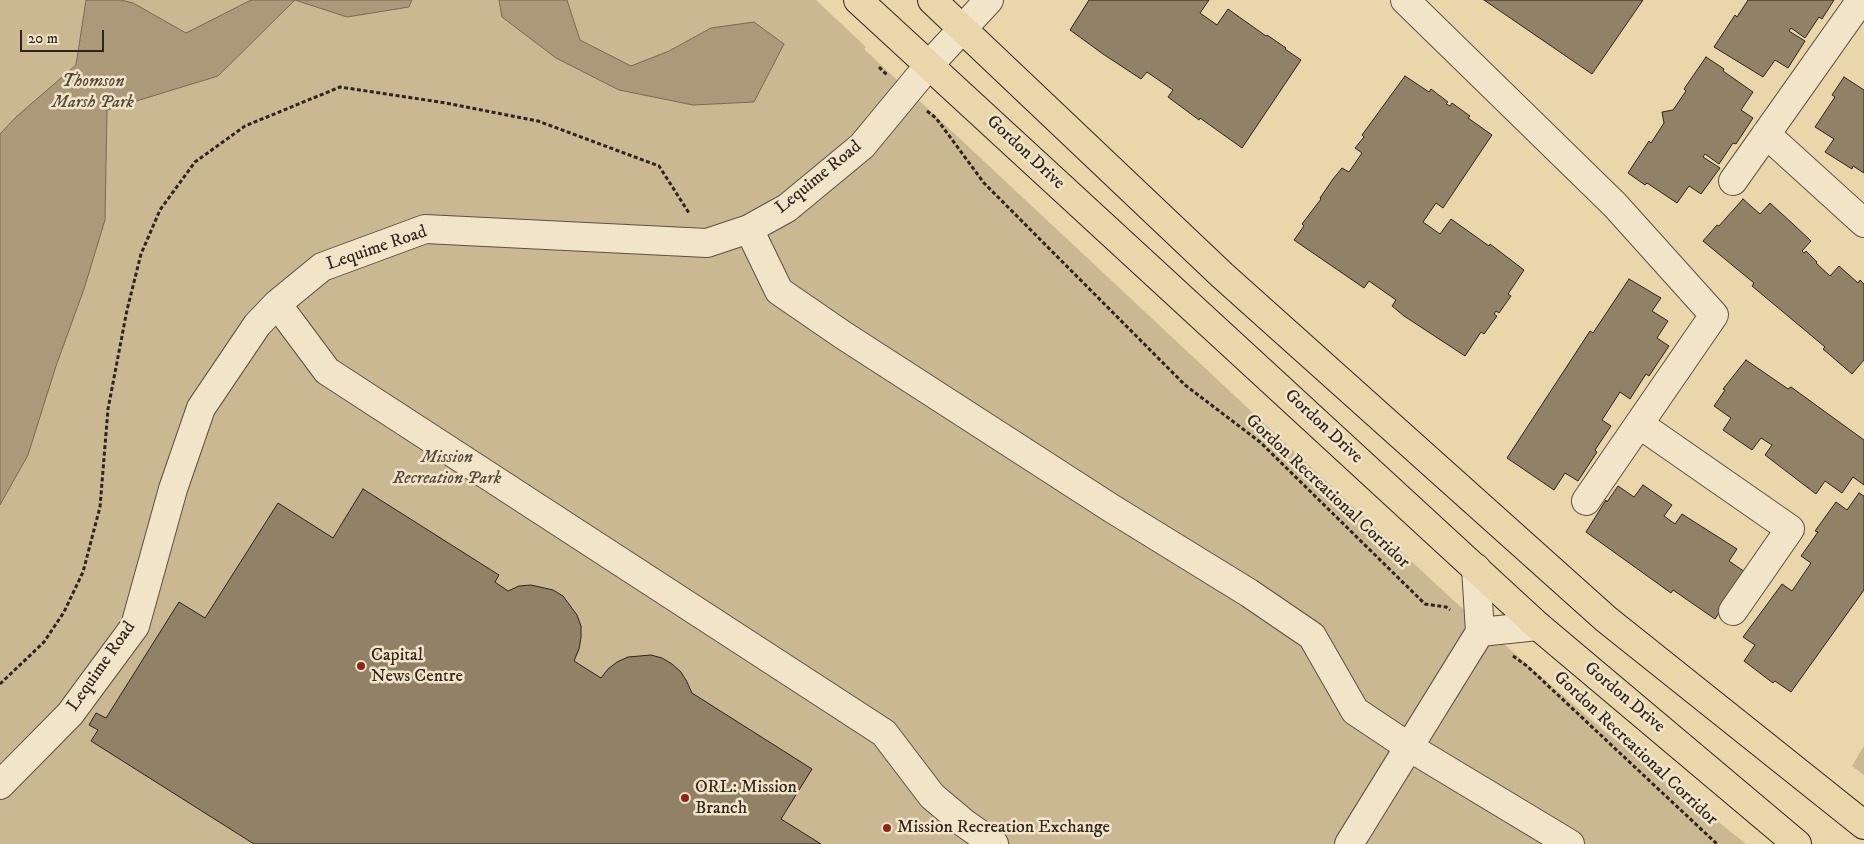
<!DOCTYPE html>
<style>
body{margin:0}
#map{position:relative;width:1864px;height:844px;overflow:hidden;background:#ead6ab;font-family:"IM FELL DW Pica",serif}
canvas{display:block}
.scale{position:absolute;left:20px;top:30px;width:84px;height:22px;box-sizing:border-box;border:2px solid #30241c;border-top:0;padding-left:6px;font-size:15px;line-height:18px;white-space:nowrap;color:#30241c;-webkit-text-stroke:4px #f1e4c8;paint-order:stroke}
</style>
<div id="map">
<canvas width="1864" height="844"></canvas>
<div class="scale">20 m</div>
</div>
<script>
const ctx = document.querySelector('canvas').getContext('2d');
ctx.lineJoin = 'round';
function fillPath(path, color) {
  ctx.fillStyle = color;
  ctx.fill(path, 'evenodd');
}
function shape(rows) {
  const path = new Path2D();
  for (const r of rows) {
    path.moveTo(r[0], r[1]);
    for (let i = 2; i < r.length; i += 2) path.lineTo(r[i], r[i + 1]);
  }
  return path;
}
function stroke(path, color, width, dash) {
  ctx.strokeStyle = color;
  ctx.lineWidth = width;
  ctx.lineCap = dash ? 'butt' : 'round';
  ctx.setLineDash(dash || []);
  ctx.stroke(path);
}
function label(font, color, halo, rows, align = 'center') {
  ctx.font = font + ' "IM FELL DW Pica",serif';
  ctx.lineWidth = 5;
  ctx.setLineDash([]);
  ctx.textBaseline = 'middle';
  ctx.strokeStyle = halo;
  ctx.fillStyle = color;
  for (const [text, x, y, turn = 0] of rows) {
    ctx.save();
    ctx.translate(x, y);
    ctx.rotate((+turn || 0) * Math.PI / 180);
    ctx.textAlign = isNaN(turn) ? turn : align;
    if (halo) ctx.strokeText(text, 0, 0);
    ctx.fillText(text, 0, 0);
    ctx.restore();
  }
}
const green = shape([
 [0,0,816,0,866,47,864,49,1454,601,1603,730,1746,844,0,844],
 [1864,746,1864,775,1852,766]
]);
const water = shape([
 [86,0,121,0,133,3,186,33,251,0,412,0,409,7,347,17,295,0,218,76,107,110,105,220,84,289,56,366,28,455,0,505,0,134,16,117,76,65,86,0],
 [499,0,567,0,580,40,631,66,669,51,711,28,754,22,784,44,754,102,693,105,619,90,556,58,502,17,499,0]
]);
const building = shape([
 [1089,0,1209,0,1200,13,1217,25,1228,9,1266,36,1267,35,1286,48,1285,49,1301,60,1242,148,1200,118,1199,120,1168,97,1173,90,1147,72,1141,79,1103,54,1070,30,1089,0],
 [1484,0,1643,0,1592,74,1484,0],
 [1748,0,1834,0,1822,19,1819,17,1805,38,1791,28,1789,31,1805,41,1788,68,1775,60,1763,77,1714,47,1735,15,1737,17,1748,0],
 [1706,57,1724,69,1723,71,1753,92,1741,110,1753,118,1736,144,1733,143,1719,164,1705,154,1703,157,1720,168,1701,194,1689,186,1677,203,1647,183,1645,185,1628,173,1649,141,1651,143,1664,123,1662,112,1673,110,1686,91,1684,89,1706,57],
 [1405,76,1429,92,1431,89,1448,102,1446,104,1450,106,1452,103,1470,116,1468,118,1492,135,1443,208,1436,203,1423,222,1440,234,1451,219,1489,246,1490,244,1524,270,1508,294,1511,296,1499,313,1496,311,1494,314,1497,316,1484,334,1481,332,1465,356,1404,316,1392,306,1396,300,1369,281,1364,288,1294,240,1304,226,1302,224,1321,199,1320,198,1333,179,1342,168,1349,172,1362,153,1355,148,1364,137,1362,135,1405,76],
 [1844,77,1864,90,1864,173,1853,166,1852,169,1825,152,1834,139,1815,127,1835,97,1832,95,1844,77],
 [1743,199,1760,214,1770,203,1793,224,1811,241,1802,251,1804,253,1806,251,1817,262,1816,263,1830,276,1839,266,1858,283,1860,280,1864,284,1864,360,1852,374,1823,349,1825,347,1752,286,1754,283,1703,241,1717,225,1719,226,1743,199],
 [1629,279,1661,298,1652,311,1668,321,1657,338,1669,346,1649,376,1646,374,1630,399,1620,392,1602,420,1611,426,1595,450,1597,452,1578,481,1565,473,1554,490,1507,458,1590,331,1593,333,1629,279],
 [1746,360,1788,389,1791,387,1864,440,1864,485,1853,477,1842,493,1825,481,1816,494,1765,455,1772,445,1761,438,1752,450,1723,430,1731,418,1714,406,1725,390,1723,389,1746,360],
 [1643,485,1672,505,1664,516,1675,524,1682,514,1737,549,1729,561,1745,572,1715,619,1673,590,1671,593,1586,532,1606,500,1607,502,1618,486,1634,497,1643,485],
 [363,489,499,575,495,582,508,591,519,586,531,585,553,590,563,596,577,615,581,626,581,638,579,649,574,661,601,678,608,669,617,662,628,657,651,655,662,658,672,664,681,672,687,682,692,693,812,769,781,819,821,844,254,844,91,741,98,730,89,725,96,713,106,718,179,602,205,618,278,503,333,538,363,489],
 [1859,493,1864,496,1864,590,1791,692,1775,681,1773,683,1744,661,1755,645,1743,637,1782,584,1792,591,1811,563,1801,556,1818,532,1815,531,1836,502,1847,510,1859,493]
]);
const path = shape([
 [879,67,887,75],
 [927,111,936,118,984,183,1185,385,1260,442,1425,604,1446,607,1450,610],
 [1513,656,1527,666,1717,844],
 [0,684,44,642,64,612,83,572,100,507,108,409,127,310,141,254,160,210,195,162,245,126,340,87,446,103,538,121,659,166,689,213]
]);
const minor = shape([
 [1405,0,1615,205,1714,315,1639,424,1790,529,1733,611],
 [1766,134,1864,223],
 [1733,181,1861,0],
 [749,229,779,291,843,335,1111,508,1249,593,1312,636,1355,711,1409,747,1570,844],
 [277,304,327,371,884,733,932,796,964,823,994,844],
 [1586,501,1639,424],
 [1480,632,1538,626],
 [0,785,70,714,135,626,173,489,201,408,257,325,277,304,322,267,425,229,707,243,749,229,787,208,862,146,929,65,989,0],
 [1349,844,1480,632,1476,568]
]);
const major = shape([
 [858,0,1538,626,1797,844],
 [932,0,1222,275,1606,619,1864,825]
]);
const markers = [
 [361,666,5,"#8f2418"],
 [685,798,5,"#8f2418"],
 [887,828,5,"#8f2418"]
];
const parkNames = [
 ["Thomson",93,82],
 ["Marsh Park",93,103],
 ["Mission",447,458],
 ["Recreation Park",447,479]
];
const streetNames = [
 ["Gordon Drive",1025,153,43],
 ["Lequime Road",819,178,-39],
 ["Lequime Road",377,249,-19],
 ["Gordon Drive",1323,427,43],
 ["Gordon Recreational Corridor",1327,492,43],
 ["Lequime Road",102,667,-55],
 ["Gordon Drive",1624,698,40],
 ["Gordon Recreational Corridor",1635,749,43]
];
const poiNames = [
 ["Capital",371,656],
 ["News Centre",371,677],
 ["ORL: Mission",695,788],
 ["Branch",695,809],
 ["Mission Recreation Exchange",897,828]
];
fillPath(green, '#cab893');
fillPath(water, '#ab997a');
stroke(water, '#7a6a54', 1);
fillPath(building, '#918166');
stroke(building, '#30241c', 1);
stroke(minor, '#5e5040', 30);
stroke(major, '#30241c', 30);
stroke(path, '#30241c', 3, [4, 2.5]);
stroke(minor, '#f1e4c8', 28);
stroke(major, '#ead6ab', 28);
for (const [x, y, r, color] of markers) {
  const dot = new Path2D();
  dot.arc(x, y, r, 0, 2 * Math.PI);
  ctx.fillStyle = color;
  ctx.fill(dot);
  stroke(dot, '#f1e4c8', 2);
}
label('italic 18px', '#56493a', '#f1e4c8', parkNames);
label('18px', '#30241c', '#f1e4c8', streetNames);
label('18px', '#30241c', '#f1e4c8', poiNames, 'left');
</script>
